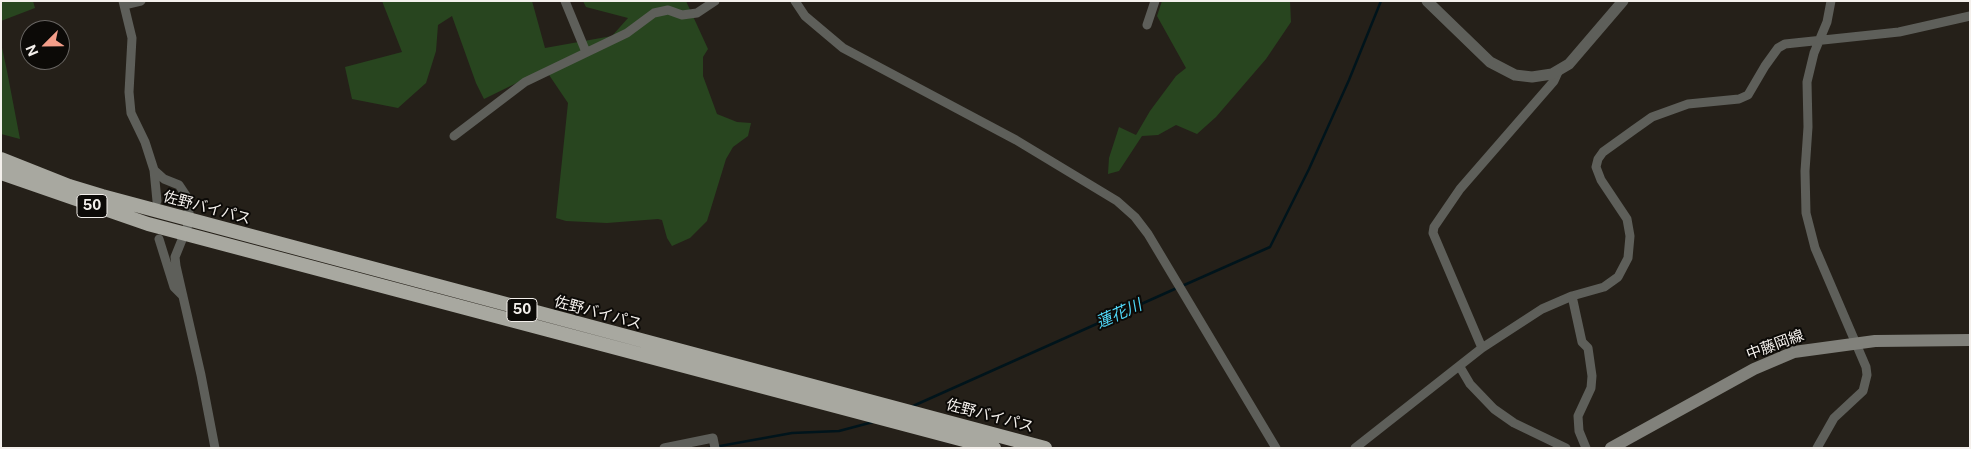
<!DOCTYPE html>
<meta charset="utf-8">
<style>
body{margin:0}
#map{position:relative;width:1971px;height:449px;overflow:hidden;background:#252019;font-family:"Public Sans",sans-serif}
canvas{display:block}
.frame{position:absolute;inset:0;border:2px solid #f4f0ec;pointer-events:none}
.north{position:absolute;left:20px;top:20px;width:50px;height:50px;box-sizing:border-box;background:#0c0a07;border:1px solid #696663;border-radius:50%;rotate:247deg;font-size:14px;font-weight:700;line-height:20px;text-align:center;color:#f4f0ec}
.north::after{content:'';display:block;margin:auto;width:18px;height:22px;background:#f49e89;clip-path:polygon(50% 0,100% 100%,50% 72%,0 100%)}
</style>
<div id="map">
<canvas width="1971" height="449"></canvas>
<div class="frame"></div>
<div class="north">N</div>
</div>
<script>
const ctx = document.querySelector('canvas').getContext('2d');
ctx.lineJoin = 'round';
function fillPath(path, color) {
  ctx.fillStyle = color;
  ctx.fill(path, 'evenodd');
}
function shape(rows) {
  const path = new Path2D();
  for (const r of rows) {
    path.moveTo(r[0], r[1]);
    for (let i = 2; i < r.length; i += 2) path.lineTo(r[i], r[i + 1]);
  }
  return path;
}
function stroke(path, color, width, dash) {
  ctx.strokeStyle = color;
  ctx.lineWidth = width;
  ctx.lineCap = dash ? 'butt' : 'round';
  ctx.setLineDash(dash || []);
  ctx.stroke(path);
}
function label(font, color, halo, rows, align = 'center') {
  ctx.font = font + ' "Public Sans","Noto Sans JP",sans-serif';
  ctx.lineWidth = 4;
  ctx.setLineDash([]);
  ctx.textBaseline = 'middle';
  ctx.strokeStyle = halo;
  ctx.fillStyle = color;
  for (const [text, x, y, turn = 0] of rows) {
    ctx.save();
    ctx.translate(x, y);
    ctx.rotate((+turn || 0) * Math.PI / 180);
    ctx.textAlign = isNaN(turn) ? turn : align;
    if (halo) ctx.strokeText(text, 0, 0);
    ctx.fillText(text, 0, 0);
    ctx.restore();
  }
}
const green = shape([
 [1,1,33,1,35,8,1,21],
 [382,1,532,1,545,48,612,36,628,18,586,7,583,1,686,1,708,49,703,57,703,76,717,114,737,122,751,123,748,136,733,147,726,159,707,221,690,238,672,246,667,238,662,220,658,219,607,223,566,221,556,218,568,103,545,69,484,99,476,83,452,16,438,25,436,51,426,83,398,108,352,99,345,67,402,52],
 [1162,1,1290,1,1291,22,1266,59,1216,117,1197,134,1176,125,1158,135,1142,136,1119,171,1108,174,1109,158,1119,127,1136,135,1150,111,1176,76,1186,68,1157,16],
 [1,43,7,71,20,139,1,134]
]);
const stream = shape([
 [1182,286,1270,247,1309,169,1349,80,1381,1],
 [913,406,1177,288],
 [709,448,792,433,839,431,873,422]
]);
const minor = shape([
 [123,1,132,38,129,92,131,113,145,142,154,170,164,179,179,185,187,197,190,220,175,257,176,266,201,375,215,448],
 [565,1,586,52],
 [795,1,805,16,843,48,1016,140,1117,201,1135,217,1148,234,1276,448],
 [124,5,141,1],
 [1147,25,1155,1],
 [454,136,525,82,627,33,654,13,668,10,682,15,697,13,715,1],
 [154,170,157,201],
 [159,239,174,287,183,296],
 [1572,296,1582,342,1588,348,1592,376,1591,388,1578,416,1579,431,1586,448],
 [1482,348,1433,233,1434,227,1460,189,1554,81,1559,70],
 [1460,367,1470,384,1494,409,1514,423,1566,448],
 [664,448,713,438,715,448],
 [1355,448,1482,348,1542,309,1572,296,1604,287,1618,277,1628,258,1630,236,1627,219,1601,180,1596,167,1598,159,1603,152,1635,129,1652,117,1688,104,1739,99,1748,95,1765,66,1778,48,1785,44,1899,32,1970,16],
 [1817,448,1834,418,1863,391,1867,375,1866,367,1815,248,1806,213,1805,171,1808,127,1807,82,1814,53,1827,22,1831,1]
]);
const tertiary = shape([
 [1427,1,1490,62,1515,75,1532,77,1552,74,1569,64,1623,1]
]);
const secondary = shape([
 [1611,448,1754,369,1794,352,1875,341,1970,340]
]);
const trunk = shape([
 [1,159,69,186,102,196,1045,448],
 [1,173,148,224,994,448]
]);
const shields = [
 [92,206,30],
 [522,310,30]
];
const shieldNames = [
 ["50",92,206],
 ["50",522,310]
];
const streetNames = [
 ["佐野バイパス",207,208,15],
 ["佐野バイパス",598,313,15],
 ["中藤岡線",1775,345,-20],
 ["佐野バイパス",990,416,15]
];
const waterNames = [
 ["蓮花川",1119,314,-24]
];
fillPath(green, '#28451f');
stroke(stream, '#00141b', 2.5);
stroke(minor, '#5e5f5a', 9);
stroke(tertiary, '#5e5f5a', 11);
stroke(secondary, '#81817b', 12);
stroke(trunk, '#a8a8a0', 14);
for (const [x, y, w] of shields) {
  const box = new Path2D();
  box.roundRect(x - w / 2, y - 11.5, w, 23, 4);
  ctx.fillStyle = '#0c0a07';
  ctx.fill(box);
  stroke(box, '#f4f0ec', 1);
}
label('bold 14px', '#f4f0ec', null, shieldNames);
label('15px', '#f4f0ec', '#0c0a07', streetNames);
label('italic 16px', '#50d6f6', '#0c0a07', waterNames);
</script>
